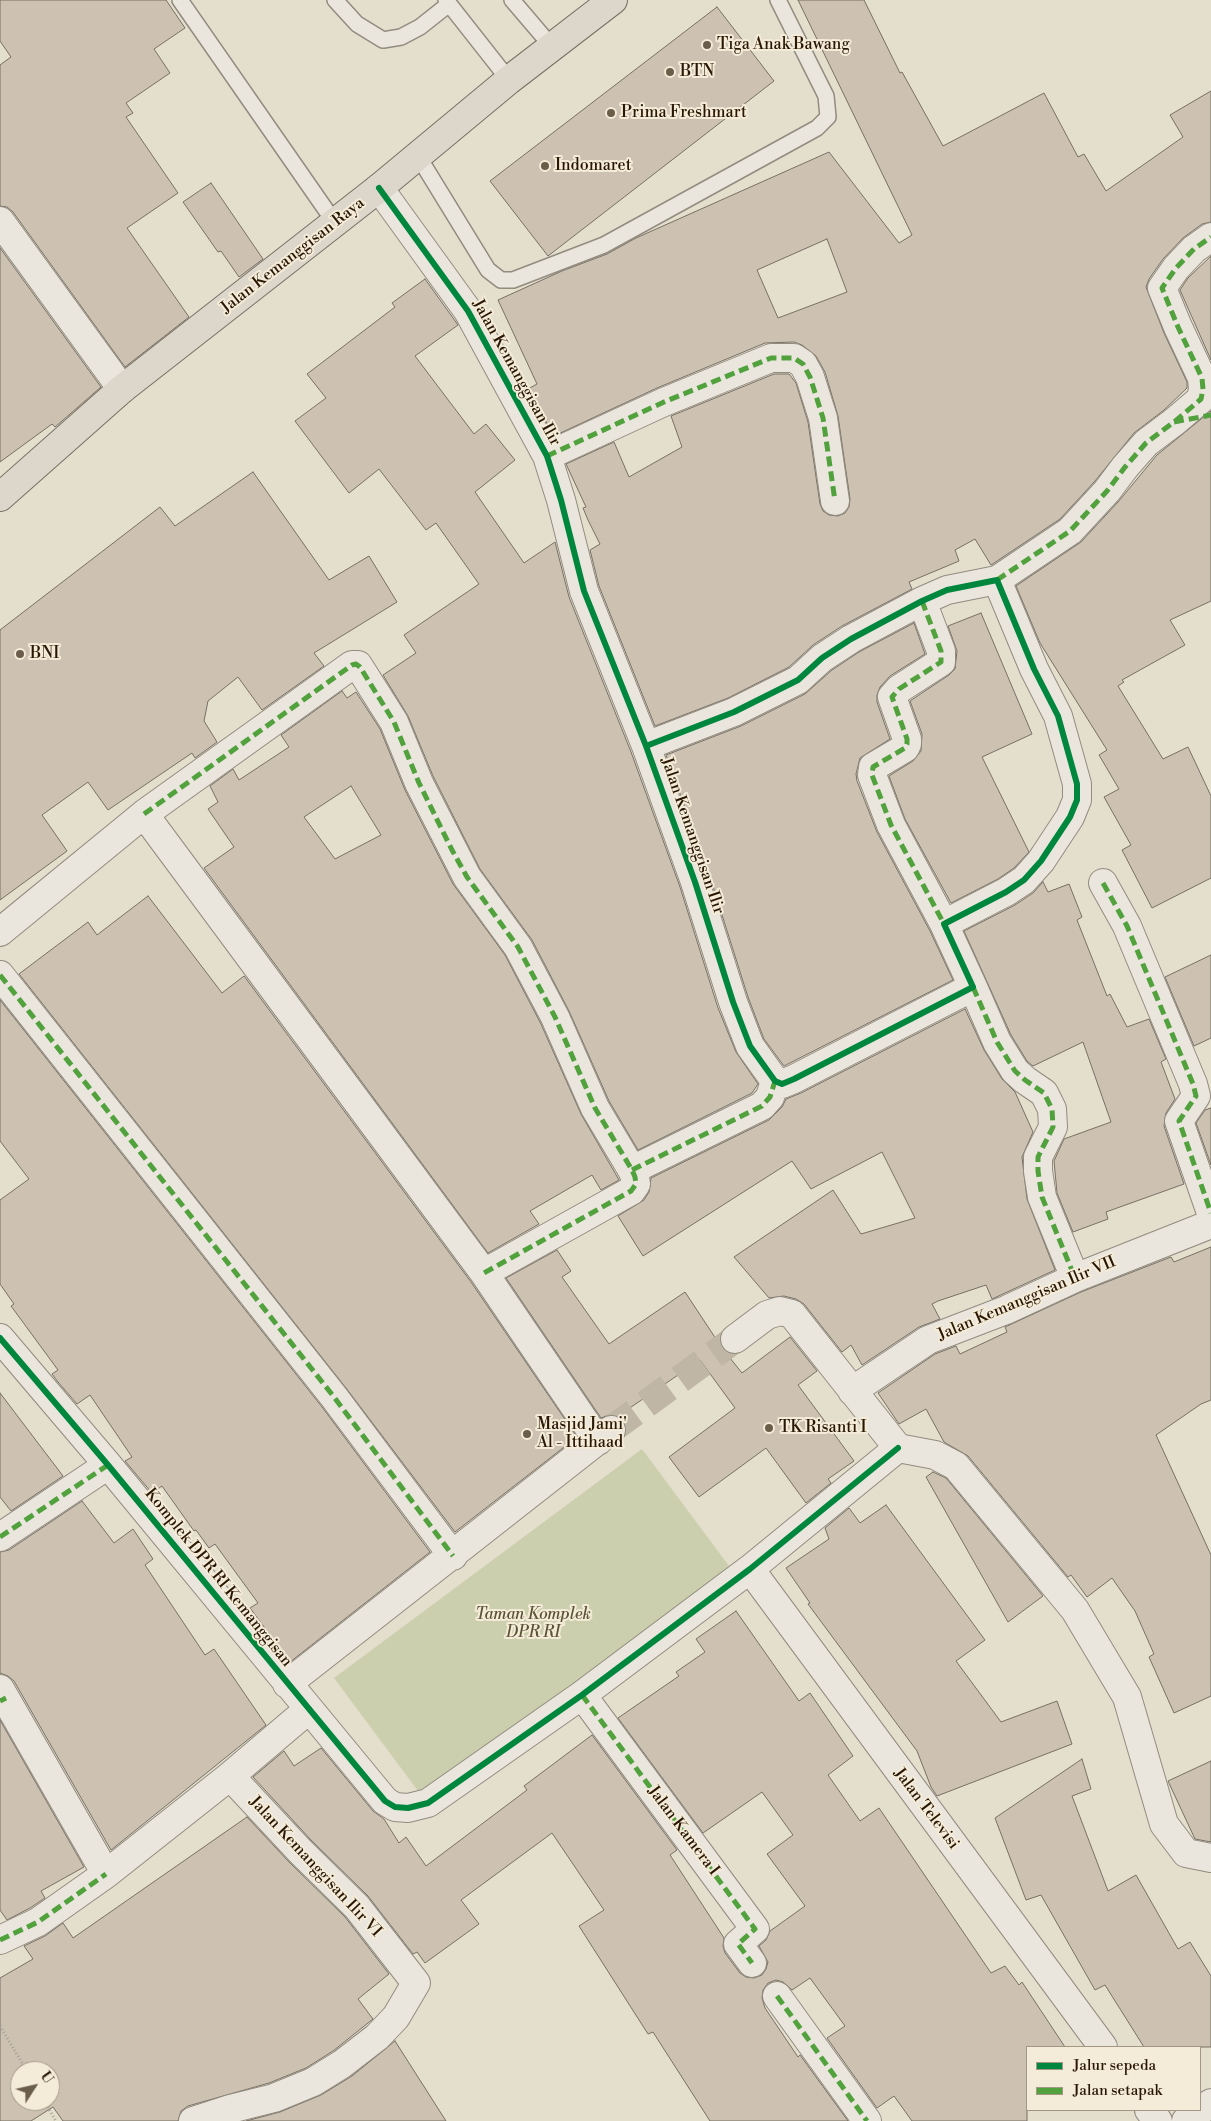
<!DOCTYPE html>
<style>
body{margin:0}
#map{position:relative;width:1211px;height:2121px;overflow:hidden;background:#e4decd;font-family:"Libre Bodoni",serif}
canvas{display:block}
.legend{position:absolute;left:1026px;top:2046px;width:175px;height:65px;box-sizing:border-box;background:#f4ecd8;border:1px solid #a39783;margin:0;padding:6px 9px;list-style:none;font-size:15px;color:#291703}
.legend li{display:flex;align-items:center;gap:10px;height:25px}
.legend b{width:25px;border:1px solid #a39783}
.north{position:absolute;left:10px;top:2061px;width:50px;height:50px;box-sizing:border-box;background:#f4ecd8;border:1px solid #a39783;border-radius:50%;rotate:55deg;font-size:14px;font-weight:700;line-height:20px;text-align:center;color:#291703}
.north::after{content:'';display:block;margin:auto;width:18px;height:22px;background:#6a5d4a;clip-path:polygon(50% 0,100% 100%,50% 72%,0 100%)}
</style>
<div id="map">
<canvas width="1211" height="2121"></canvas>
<ul class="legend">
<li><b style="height:6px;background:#00873e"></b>Jalur sepeda</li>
<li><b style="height:6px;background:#51a13d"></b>Jalan setapak</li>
</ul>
<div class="north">U</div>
</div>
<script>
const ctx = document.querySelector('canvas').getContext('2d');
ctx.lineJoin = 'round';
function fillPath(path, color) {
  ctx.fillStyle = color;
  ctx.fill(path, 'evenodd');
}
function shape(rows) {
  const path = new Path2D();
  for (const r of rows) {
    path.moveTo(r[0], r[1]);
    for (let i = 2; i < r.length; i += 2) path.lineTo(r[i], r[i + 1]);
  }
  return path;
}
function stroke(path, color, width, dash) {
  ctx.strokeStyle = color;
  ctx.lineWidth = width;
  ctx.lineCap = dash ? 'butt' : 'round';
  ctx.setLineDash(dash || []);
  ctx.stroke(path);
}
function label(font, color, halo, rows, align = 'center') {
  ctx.font = font + ' "Libre Bodoni",serif';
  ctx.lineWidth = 4;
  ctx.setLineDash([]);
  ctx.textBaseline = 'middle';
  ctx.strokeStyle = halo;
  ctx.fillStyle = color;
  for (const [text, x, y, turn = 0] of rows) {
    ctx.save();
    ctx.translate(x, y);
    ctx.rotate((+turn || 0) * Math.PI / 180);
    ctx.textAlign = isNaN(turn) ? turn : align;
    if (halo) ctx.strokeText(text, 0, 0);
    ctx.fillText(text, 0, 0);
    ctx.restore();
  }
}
const green = shape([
 [642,1449,732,1570,424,1799,334,1678]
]);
const building = shape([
 [0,0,166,0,185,28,154,49,170,73,126,103,133,113,126,117,178,193,127,228,189,317,125,367,13,212,7,207,0,206,0,65,11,57,0,41,0,0],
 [798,0,864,0,900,73,902,72,943,146,1044,93,1078,157,1084,154,1106,191,1183,137,1170,115,1211,91,1211,222,1202,224,1183,238,1163,259,1149,279,1146,287,1164,333,1187,382,1187,388,1164,410,1134,433,1095,481,1060,519,991,565,975,539,955,550,959,561,909,582,912,589,842,626,813,645,789,667,728,698,655,726,599,586,590,550,600,544,588,520,583,508,586,507,566,464,614,442,629,477,682,447,671,416,774,374,789,374,796,383,808,422,820,504,823,511,829,515,838,516,845,513,849,507,850,499,838,416,825,372,816,356,802,345,794,342,765,343,657,388,554,436,528,389,537,384,498,300,562,271,607,254,636,238,829,152,899,243,912,235,798,0],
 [827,239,847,292,778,318,757,270,827,239],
 [717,7,774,81,548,256,490,181,717,7],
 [211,183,263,259,239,277,221,251,218,252,183,202,211,183],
 [0,248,101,387,55,427,52,424,0,462,0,248],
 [1211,256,1211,360,1180,290,1188,278,1211,256],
 [425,279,458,325,415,356,474,434,486,424,515,460,475,492,524,563,555,542,569,597,631,752,680,887,718,1008,736,1052,758,1084,752,1093,638,1150,609,1101,569,1011,532,940,480,869,433,776,408,716,383,675,416,653,404,635,479,584,436,523,426,530,379,469,349,493,295,421,326,398,307,374,395,307,392,303,425,279],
 [1211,411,1211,601,1170,620,1185,645,1122,680,1124,682,1118,686,1163,759,1188,747,1211,796,1211,878,1152,908,1122,850,1131,845,1104,797,1119,789,1099,755,1107,750,1040,643,1016,586,1081,542,1118,502,1157,455,1211,411],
 [253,472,329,580,369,556,397,602,314,653,324,666,262,710,238,677,208,701,204,721,217,742,195,758,192,753,108,810,88,782,42,815,67,851,0,900,0,630,160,507,175,526,253,472],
 [981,613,1032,734,982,757,1029,852,1014,868,998,879,951,903,905,819,889,776,913,761,921,751,922,734,910,701,949,675,955,669,957,651,948,626,981,613],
 [914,623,925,654,890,676,880,687,877,695,877,702,890,739,860,758,856,774,857,781,877,832,930,931,953,980,784,1066,764,1039,748,997,710,877,666,755,741,726,805,694,832,670,859,652,914,623],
 [342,691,347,698,356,692,380,729,405,790,453,884,505,955,541,1024,581,1114,619,1180,601,1190,592,1175,530,1211,539,1224,488,1253,204,868,234,847,208,809,218,802,210,786,233,769,239,780,289,747,281,735,342,691],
 [351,786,381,835,335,859,304,817,351,786],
 [1043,882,1048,892,1069,884,1082,917,1077,920,1107,996,1110,994,1127,1027,1149,1019,1166,1059,1161,1062,1175,1099,1166,1113,1164,1126,1184,1184,1106,1212,1108,1219,1073,1232,1057,1193,1054,1161,1064,1139,1111,1122,1083,1042,1033,1066,1027,1061,1011,1035,964,931,1015,905,1033,893,1043,882],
 [148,896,222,993,244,976,471,1282,577,1437,455,1532,346,1388,19,974,88,922,97,935,148,896],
 [1211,955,1211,1038,1194,1046,1165,977,1211,955],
 [0,1000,322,1407,430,1552,290,1662,250,1608,258,1603,215,1544,209,1548,196,1530,194,1531,162,1486,152,1493,125,1461,132,1457,90,1395,77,1404,58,1382,52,1374,58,1370,11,1306,14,1304,0,1284,0,1200,29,1179,0,1141,0,1000],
 [965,1009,984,1050,1002,1079,1015,1092,1033,1132,1022,1157,1027,1199,1055,1270,992,1299,986,1285,938,1301,932,1304,940,1319,919,1327,862,1365,851,1345,842,1352,804,1304,796,1299,784,1296,769,1298,734,1257,833,1190,861,1234,915,1218,882,1152,811,1189,792,1161,643,1256,618,1216,644,1200,649,1192,651,1178,769,1120,782,1107,786,1099,801,1093,965,1009],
 [1211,1108,1211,1165,1196,1123,1205,1110,1211,1108],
 [1211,1247,1211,1400,1201,1404,1156,1435,1211,1555,1211,1696,1174,1713,1149,1657,1154,1654,1135,1611,1112,1578,1087,1597,1071,1575,1068,1577,968,1456,944,1442,926,1409,899,1424,878,1393,935,1354,956,1346,960,1354,1007,1332,1005,1327,1081,1292,1171,1257,1174,1262,1211,1247],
 [557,1250,571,1271,562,1277,609,1344,685,1292,722,1348,742,1373,790,1337,817,1371,798,1385,854,1461,828,1479,831,1483,806,1503,766,1448,699,1497,669,1457,735,1408,700,1360,618,1416,609,1415,601,1418,506,1278,557,1250],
 [0,1393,63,1476,11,1511,0,1497,0,1393],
 [933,1472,946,1478,1043,1596,1008,1622,926,1477,933,1472],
 [82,1501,114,1543,133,1529,153,1559,145,1565,205,1655,214,1649,266,1725,111,1850,14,1681,8,1676,0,1673,0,1552,9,1550,82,1501],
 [886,1505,985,1640,956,1661,1001,1722,1057,1701,1072,1744,937,1796,931,1787,917,1751,808,1604,810,1603,786,1568,829,1539,825,1528,849,1508,860,1523,886,1505],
 [736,1611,799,1701,810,1693,853,1756,828,1775,860,1821,879,1808,991,1973,1005,1966,1019,1985,1022,1982,1065,2047,1027,2047,1027,2121,912,2121,894,2096,877,2108,827,2038,845,2026,810,1978,792,1990,783,1982,776,1980,768,1983,763,1990,762,1998,765,2008,798,2057,800,2055,848,2121,710,2121,653,2032,648,2034,579,1926,604,1910,552,1833,461,1900,479,1924,425,1963,417,1952,413,1954,368,1896,311,1840,253,1777,284,1751,294,1766,321,1748,373,1811,384,1819,399,1843,406,1837,426,1866,527,1790,524,1786,592,1735,677,1850,670,1855,724,1938,723,1946,725,1953,740,1973,746,1977,754,1978,762,1975,766,1969,768,1962,759,1946,766,1940,770,1931,805,1906,767,1854,793,1835,762,1792,703,1833,618,1718,679,1676,676,1672,705,1652,696,1639,736,1611],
 [0,1720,84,1867,41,1891,45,1898,30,1908,7,1920,0,1910,0,1720],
 [1082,1759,1091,1789,1072,1796,1108,1891,1136,1875,1178,1949,1190,1942,1211,1976,1211,2047,1144,2047,1105,1985,1095,1990,1041,1895,1026,1900,995,1818,1082,1759],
 [1211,1761,1211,1842,1195,1839,1168,1781,1211,1761],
 [247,1817,289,1862,345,1917,389,1974,358,1999,373,2019,333,2051,306,2068,269,2083,188,2106,181,2111,178,2121,63,2121,53,2107,31,2121,0,2121,0,1978,33,1959,24,1946,45,1936,63,1923,73,1938,247,1817],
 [20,2071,50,2071,50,2101,20,2101,20,2071],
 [395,2041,446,2121,246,2121,280,2112,321,2095,352,2076,395,2041]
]);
const minorTunnel = shape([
 [612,1429,735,1339]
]);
const path = shape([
 [0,2026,27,2071],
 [44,2101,56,2121]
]);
const service = shape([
 [180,0,335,223],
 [335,0,357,24,383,40,401,37,420,27,449,4],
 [446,0,509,80],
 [512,0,553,48],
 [418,156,488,270,501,280,513,280,604,245,817,128,828,117,826,96,778,0]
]);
const minor = shape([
 [379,188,468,311,547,456,561,500,584,591,646,746,695,882,733,1002,750,1046,775,1081,782,1084,794,1079,973,987,944,924,1006,892,1024,880,1041,861,1070,817,1077,800,1077,784,1058,716,1034,669,997,580,947,590,922,601,851,639,822,658,798,680,734,712,646,746],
 [0,221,122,389],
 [547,456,664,402,771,358,794,358,803,364,810,377,823,418,835,501],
 [997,580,1070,531,1107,491,1125,467,1146,443,1174,422,1201,399,1203,389,1202,378,1178,327,1162,288,1176,268,1194,249,1211,237],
 [922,601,941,651,941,662,899,689,892,697,907,739,907,744,905,748,873,767,872,775,891,825,944,924],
 [144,814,484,1273,598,1441],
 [1103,883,1127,926,1193,1084,1196,1096,1179,1121,1211,1213],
 [0,932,144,814,352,665,358,665,394,722,419,783,467,877,518,947,555,1017,595,1108,632,1170,635,1177,636,1184,631,1191,484,1273],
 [0,975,334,1397,453,1556],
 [973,987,997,1042,1015,1071,1025,1080,1044,1093,1052,1109,1053,1127,1038,1157,1038,1171,1042,1197,1075,1278],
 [632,1170,762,1106,770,1097,775,1081],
 [0,1338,108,1465,385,1801,395,1807,408,1808,428,1803,582,1695,750,1569,898,1448],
 [735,1339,767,1315,780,1311,792,1314,898,1448],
 [852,1391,928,1340,1006,1310,1075,1278,1211,1224],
 [898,1448,935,1455,956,1466,1075,1610,1127,1697,1164,1824,1186,1853,1211,1858],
 [0,1537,108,1465],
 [750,1569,1103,2047],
 [287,1684,611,1430],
 [0,1689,106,1874],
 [582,1695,755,1929,738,1944,752,1963],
 [0,1940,38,1922,106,1874,230,1776,309,1709],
 [777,1996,867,2121],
 [1149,2110,1158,2121],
 [193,2121,230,2109,274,2098,313,2082,342,2064,377,2037,396,2017,416,1983,357,1907,300,1851,230,1776],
 [1186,2121,1211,2103]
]);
const primary = shape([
 [0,497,122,389,379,188,509,80,613,0]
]);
const quiet = shape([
 [1174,422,1211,415],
 [547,456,664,402,771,358,794,358,803,364,810,377,823,418,835,501],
 [997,580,1070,531,1107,491,1125,467,1146,443,1174,422,1201,399,1203,389,1202,378,1178,327,1162,288,1176,268,1194,249,1211,237],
 [922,601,941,651,941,662,899,689,892,697,907,739,907,744,905,748,873,767,872,775,891,825,944,924],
 [144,814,352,665,356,664,360,667,394,722,419,783,452,850,467,877,518,947,555,1017,595,1108,632,1170,635,1177,636,1184,631,1191,484,1273],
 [1103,883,1127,926,1193,1084,1196,1096,1179,1121,1211,1213],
 [0,975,334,1397,453,1556],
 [973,987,997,1042,1015,1071,1025,1080,1044,1093,1052,1109,1053,1127,1038,1157,1038,1171,1042,1197,1075,1278],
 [632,1170,762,1106,770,1097,775,1081],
 [0,1537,108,1465],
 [582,1695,755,1929,738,1944,752,1963],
 [0,1701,6,1698],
 [0,1940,38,1922,106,1874],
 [777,1996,867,2121]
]);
const cycleway = shape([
 [379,188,468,311,547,456,561,500,584,591,646,746,695,882,733,1002,750,1046,775,1081,782,1084,794,1079,973,987,944,924,1006,892,1024,880,1041,861,1070,817,1077,800,1077,784,1058,716,1034,669,997,580,947,590,922,601,851,639,822,658,798,680,734,712,646,746],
 [0,1338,108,1465,385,1801,395,1807,408,1808,428,1803,582,1695,750,1569,898,1448]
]);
const markers = [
 [707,45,5,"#6a5d4a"],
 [670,72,5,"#6a5d4a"],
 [611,113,5,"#6a5d4a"],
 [545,166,5,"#6a5d4a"],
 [20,654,5,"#6a5d4a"],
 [769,1428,5,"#6a5d4a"],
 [527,1434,5,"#6a5d4a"]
];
const poiNames = [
 ["Tiga Anak Bawang",717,45],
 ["BTN",680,72],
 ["Prima Freshmart",621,113],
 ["Indomaret",555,166],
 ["BNI",30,654],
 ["Masjid Jami'",537,1425],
 ["Al - Ittihaad",537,1443],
 ["TK Risanti I",779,1428]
];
const streetNames = [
 ["Jalan Kemanggisan Raya",293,256,-38],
 ["Jalan Kemanggisan Ilir",516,373,61],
 ["Jalan Kemanggisan Ilir",692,836,71],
 ["Jalan Kemanggisan Ilir VII",1027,1299,-23],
 ["Komplek DPR RI Kemanggisan",218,1578,51],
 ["Jalan Televisi",926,1809,53],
 ["Jalan Kamera I",683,1831,53],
 ["Jalan Kemanggisan Ilir VI",315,1867,47]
];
const parkNames = [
 ["Taman Komplek",533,1615],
 ["DPR RI",533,1633]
];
fillPath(green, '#cccfae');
fillPath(building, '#cdc1b2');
stroke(building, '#777064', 1);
stroke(minorTunnel, '#bfb6a5', 28, [28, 14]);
stroke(service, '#918c7f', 18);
stroke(minor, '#918c7f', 30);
stroke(primary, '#777064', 30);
stroke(path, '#a49f97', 3, [1, 2.5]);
stroke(service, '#eae6de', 15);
stroke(minor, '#eae6de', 28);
stroke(primary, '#ddd6ca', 28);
stroke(quiet, '#51a13d', 5, [10, 5]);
stroke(cycleway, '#00873e', 6);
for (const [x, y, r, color] of markers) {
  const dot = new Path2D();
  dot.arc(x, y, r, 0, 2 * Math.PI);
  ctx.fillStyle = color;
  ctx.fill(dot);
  stroke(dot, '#f4ecd8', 2);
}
label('16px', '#291703', '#f4ecd8', poiNames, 'left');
label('16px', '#291703', '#f4ecd8', streetNames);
label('italic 16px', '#5b5336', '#f4ecd8', parkNames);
</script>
